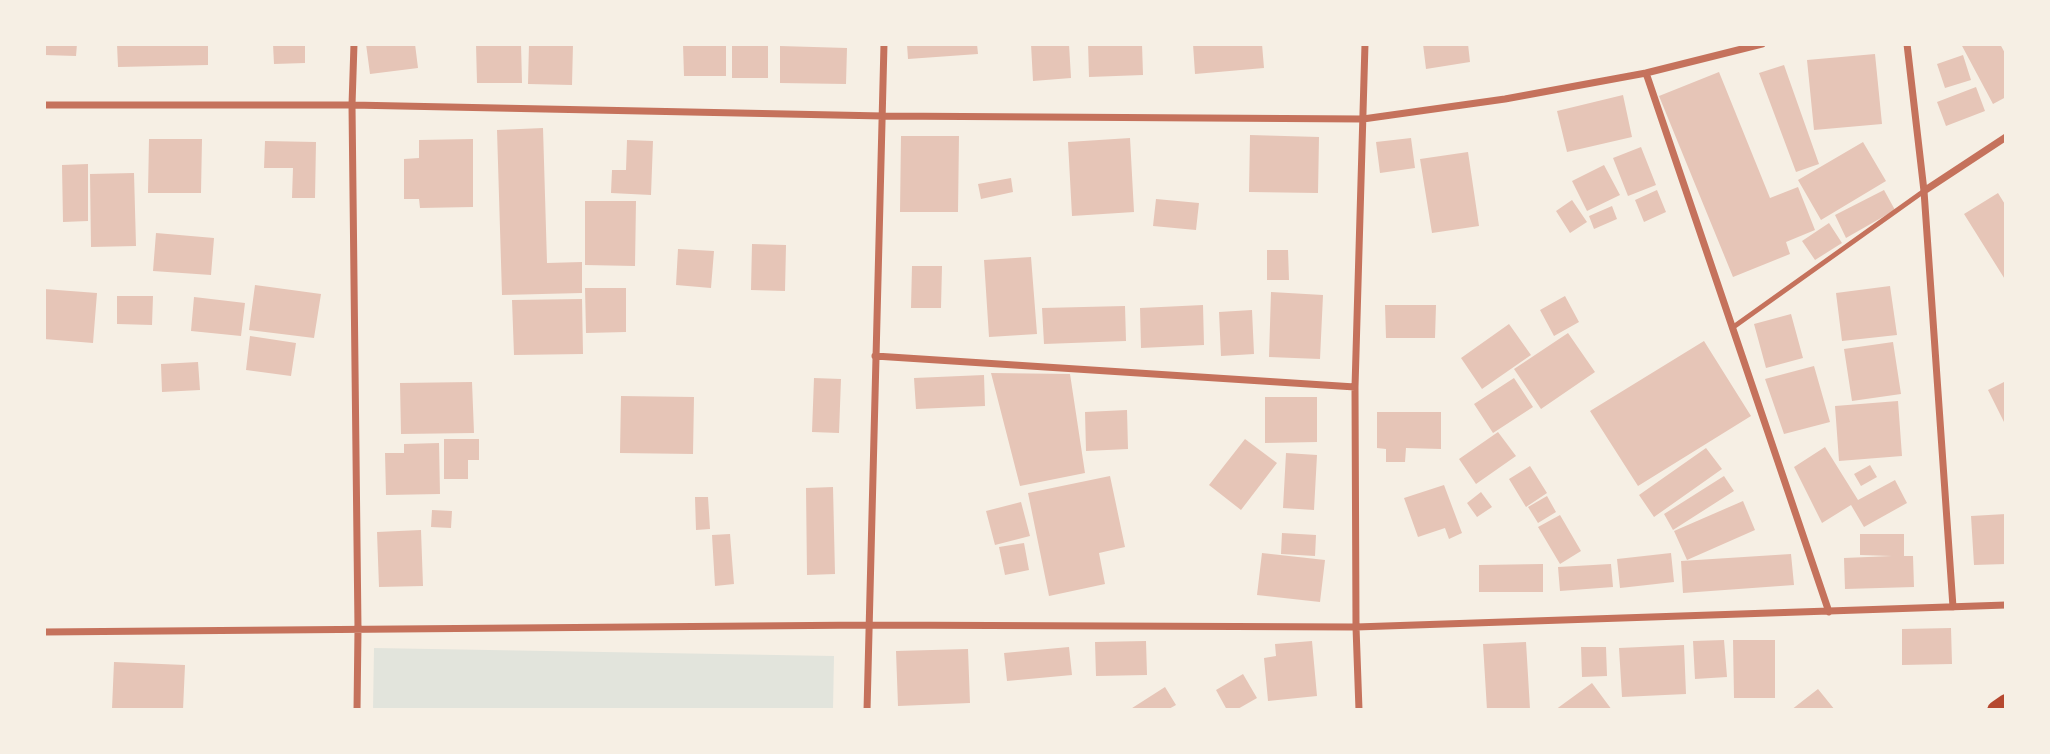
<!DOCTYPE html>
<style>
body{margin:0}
#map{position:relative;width:2050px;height:754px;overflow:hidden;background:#f6efe4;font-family:Rubik,sans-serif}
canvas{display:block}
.frame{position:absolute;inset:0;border:46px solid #f6efe4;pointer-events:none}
</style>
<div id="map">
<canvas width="2050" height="754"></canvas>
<div class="frame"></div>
</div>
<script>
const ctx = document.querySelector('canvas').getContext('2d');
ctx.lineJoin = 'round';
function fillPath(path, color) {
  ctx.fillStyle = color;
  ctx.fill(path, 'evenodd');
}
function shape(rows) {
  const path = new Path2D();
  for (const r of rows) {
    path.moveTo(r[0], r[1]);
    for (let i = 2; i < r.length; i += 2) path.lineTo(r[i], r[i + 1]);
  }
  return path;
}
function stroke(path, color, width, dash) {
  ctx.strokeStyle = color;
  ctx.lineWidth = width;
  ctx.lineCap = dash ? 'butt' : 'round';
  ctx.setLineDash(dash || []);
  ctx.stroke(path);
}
const green = shape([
 [374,648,834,656,833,710,373,710]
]);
const building = shape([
 [44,44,77,44,76,56,44,55],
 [117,44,208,44,208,65,118,67],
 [273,44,305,44,305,63,274,64],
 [366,44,415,44,418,68,370,74],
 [476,44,521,44,522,83,477,83],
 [529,44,573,44,572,85,528,84],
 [683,44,726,44,726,76,684,76],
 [732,44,768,44,768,78,732,78],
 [907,44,977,44,978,54,908,59],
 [1031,44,1069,44,1071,78,1033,81],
 [1088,44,1142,44,1143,75,1089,77],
 [1193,44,1262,44,1264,68,1195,74],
 [1423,44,1468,44,1470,62,1426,69],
 [1961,44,2000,44,2006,55,2006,97,1993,104],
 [780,46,847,48,846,84,780,83],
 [1875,54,1882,124,1814,130,1807,60],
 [1963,55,1971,80,1945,88,1937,64],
 [1784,65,1819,164,1796,172,1759,73],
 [1719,72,1770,198,1798,187,1815,230,1786,242,1790,254,1733,277,1659,96],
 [1976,87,1985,111,1946,126,1937,102],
 [1623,95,1632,137,1567,152,1557,111],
 [543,128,547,263,582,262,582,293,502,295,497,130],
 [1250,135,1319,137,1318,193,1249,192],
 [901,136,959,136,958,212,900,212],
 [1130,138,1134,212,1072,216,1068,142],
 [1411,138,1415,168,1380,173,1376,142],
 [149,139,202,139,201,193,148,193],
 [473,139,473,207,420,208,419,199,404,199,404,159,419,158,419,140],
 [627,140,653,141,651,195,611,193,612,170,626,170],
 [265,141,316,142,315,198,292,198,293,168,264,168],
 [1863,142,1886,181,1821,220,1798,180],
 [1641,147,1656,185,1628,196,1613,158],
 [1468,152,1479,226,1432,233,1420,159],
 [88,164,88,221,63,222,62,165],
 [1604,165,1620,195,1587,211,1572,181],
 [134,173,136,246,91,247,90,174],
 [1011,178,1013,192,981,199,978,184],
 [1657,190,1666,212,1644,222,1635,200],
 [1884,190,1895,210,1846,238,1835,215],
 [1998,193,2006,206,2006,281,1964,214],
 [1156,199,1199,203,1196,230,1153,226],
 [1572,200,1587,222,1570,233,1556,211],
 [585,201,636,201,635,266,585,265],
 [1612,206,1617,219,1594,229,1589,216],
 [1829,223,1842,243,1815,260,1802,241],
 [156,233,214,238,211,275,153,271],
 [752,244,786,245,785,291,751,290],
 [678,249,714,251,711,288,676,285],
 [1267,250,1288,250,1289,280,1267,280],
 [1031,257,1037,334,989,337,984,260],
 [912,266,942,266,941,308,911,308],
 [255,285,321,294,314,338,249,330],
 [1890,286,1897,335,1842,341,1836,293],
 [585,288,626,288,626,332,586,333],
 [44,289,97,293,93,343,44,339],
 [1271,292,1323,295,1320,359,1269,357],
 [117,296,153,296,152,325,117,324],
 [1565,296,1579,322,1554,336,1540,310],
 [194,297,245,303,241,336,191,331],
 [582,299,583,354,514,355,512,300],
 [1203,305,1204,345,1141,348,1140,308],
 [1385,305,1436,305,1435,338,1386,338],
 [1125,306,1126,341,1044,344,1042,308],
 [1252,310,1254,354,1221,356,1219,312],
 [1791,314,1803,358,1766,368,1754,324],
 [1509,324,1531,355,1482,389,1461,358],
 [1568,333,1595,372,1541,409,1514,369],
 [250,336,296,343,291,376,246,370],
 [1704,341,1751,416,1638,486,1590,411],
 [1893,342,1901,394,1852,401,1844,349],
 [198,362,200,390,162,392,161,364],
 [1814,366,1830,422,1784,434,1765,379],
 [991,373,1070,374,1085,473,1020,486],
 [984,375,985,406,916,409,914,378],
 [814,378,841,379,839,433,812,432],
 [1514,378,1533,407,1493,433,1474,404],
 [2006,381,2006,426,1988,390],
 [472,382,474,433,401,434,400,383],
 [621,396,694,397,693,454,620,453],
 [1265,397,1317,397,1317,442,1265,443],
 [1898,401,1902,456,1839,461,1835,406],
 [1127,410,1128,449,1086,451,1085,412],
 [1377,412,1441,412,1441,449,1406,448,1405,462,1386,462,1386,449,1377,448],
 [1498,432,1516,456,1476,484,1459,459],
 [444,439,479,439,479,460,468,460,468,479,444,479],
 [1245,439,1277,463,1241,510,1209,485],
 [439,443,440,494,386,495,385,453,404,453,404,444],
 [1825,447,1858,500,1895,480,1907,503,1864,527,1851,505,1822,523,1794,467],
 [1706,448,1722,469,1654,517,1639,495],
 [1286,453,1317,455,1314,510,1283,508],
 [1870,465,1877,477,1861,486,1854,474],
 [1530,466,1547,493,1526,507,1509,479],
 [1110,476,1125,547,1099,553,1105,584,1049,596,1028,493],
 [1724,476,1734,491,1673,530,1664,514],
 [1444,485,1462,533,1449,539,1445,528,1418,537,1404,498],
 [833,487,835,574,807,575,806,488],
 [1481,492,1492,507,1477,517,1467,503],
 [1547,496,1556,512,1538,523,1528,507],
 [695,497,708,497,710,529,696,530],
 [1743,501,1755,530,1687,560,1674,531],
 [1021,502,1030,536,995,545,986,511],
 [432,510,452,511,451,528,431,527],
 [2006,514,2006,564,1974,565,1971,516],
 [1560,515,1581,551,1560,564,1538,527],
 [421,530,423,586,379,587,377,532],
 [1282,533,1316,535,1315,556,1281,554],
 [730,534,734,584,715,586,712,535],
 [1860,534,1904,534,1904,556,1913,556,1914,587,1845,589,1844,558,1892,556,1860,555],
 [1024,543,1029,570,1005,575,999,547],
 [1262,553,1325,560,1320,602,1257,595],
 [1671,553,1674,582,1620,588,1617,559],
 [1791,554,1794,585,1683,593,1681,561],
 [1543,564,1543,592,1479,592,1479,565],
 [1611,564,1613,587,1560,591,1558,567],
 [1951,628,1952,664,1902,665,1902,629],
 [1724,640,1727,677,1695,679,1693,641],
 [1733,640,1775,640,1775,698,1734,698],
 [1146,641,1147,675,1096,676,1095,642],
 [1312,641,1317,696,1268,701,1264,658,1276,656,1275,644],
 [1526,642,1530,709,1487,710,1483,644],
 [1684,645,1686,694,1622,697,1619,648],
 [1069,647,1072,675,1007,681,1004,653],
 [1581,647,1606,647,1607,676,1582,677],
 [968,649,970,703,898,706,896,651],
 [114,662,185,665,183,710,112,709],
 [1243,674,1257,698,1236,710,1227,710,1216,690],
 [1592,683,1612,710,1555,710],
 [1165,687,1176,705,1167,710,1129,710],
 [1818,689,1835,710,1791,710]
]);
const service = shape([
 [1732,328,1924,191]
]);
const minor = shape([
 [354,44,352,105,358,629,357,710],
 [1907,44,1924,191,1953,607],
 [1646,73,1829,612],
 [44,105,352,105,883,116,1363,119,1505,99,1646,73,1762,44],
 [1924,191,2006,137],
 [875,356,1355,387],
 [44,632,869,625,1356,627,2006,605],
 [867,710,884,44],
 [1359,710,1356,627,1355,387,1365,44]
]);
const primary = shape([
 [1996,710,2006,703]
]);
fillPath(green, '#e2e4dc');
fillPath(building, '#e6c5b7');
stroke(service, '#c5725c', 5);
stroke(minor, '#c5725c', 7);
stroke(primary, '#b5482f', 18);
</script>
